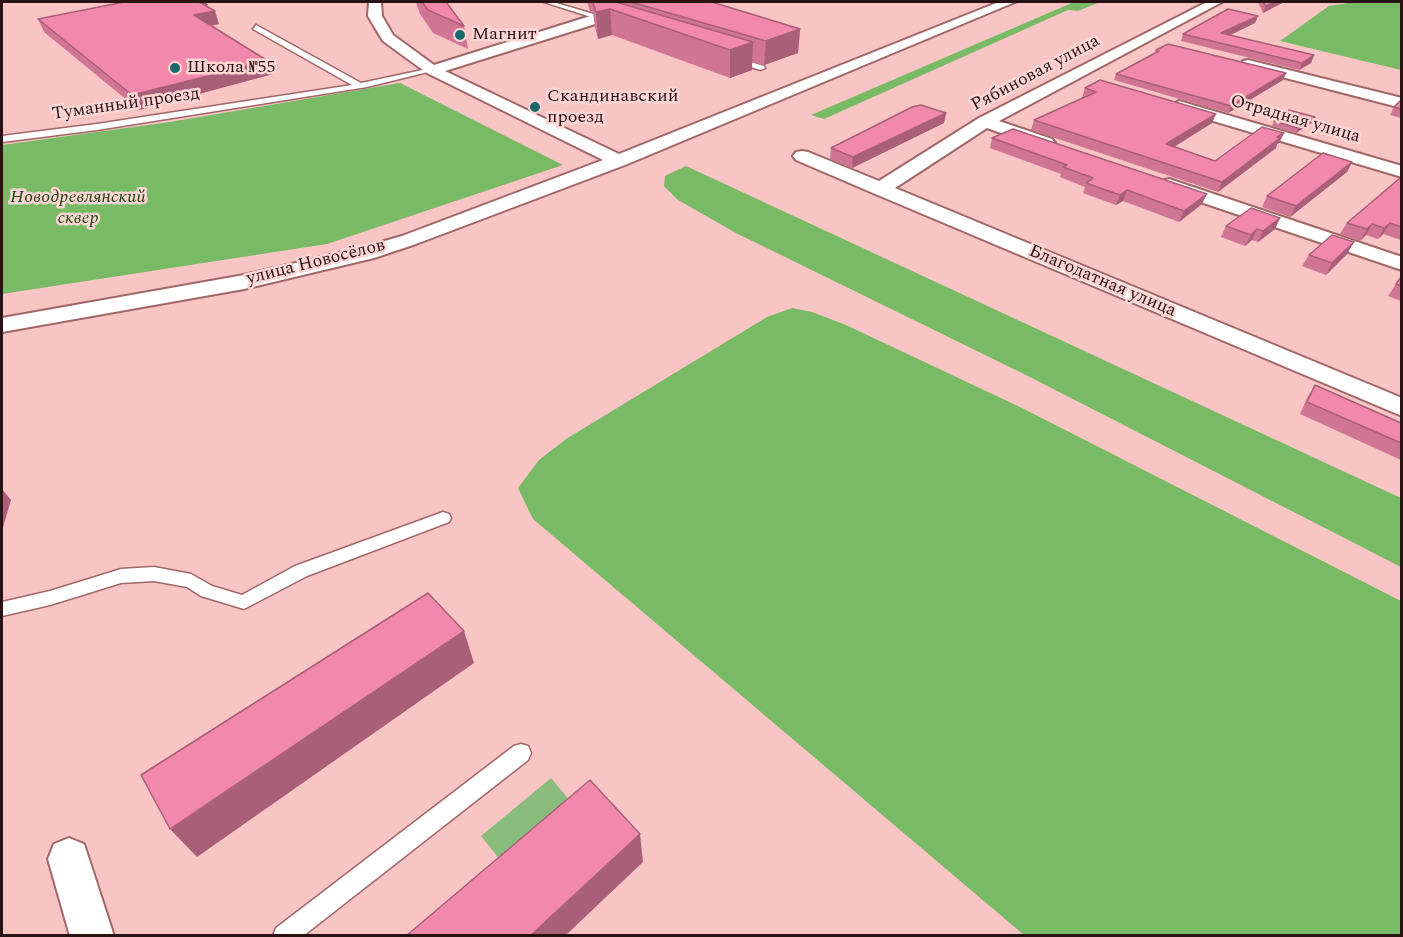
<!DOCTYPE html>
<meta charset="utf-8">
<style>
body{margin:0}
#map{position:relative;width:1403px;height:937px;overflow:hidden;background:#f9c5c4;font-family:Spectral,serif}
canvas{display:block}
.frame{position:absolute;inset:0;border:3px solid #291213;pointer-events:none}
</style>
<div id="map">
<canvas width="1403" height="937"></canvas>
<div class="frame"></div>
</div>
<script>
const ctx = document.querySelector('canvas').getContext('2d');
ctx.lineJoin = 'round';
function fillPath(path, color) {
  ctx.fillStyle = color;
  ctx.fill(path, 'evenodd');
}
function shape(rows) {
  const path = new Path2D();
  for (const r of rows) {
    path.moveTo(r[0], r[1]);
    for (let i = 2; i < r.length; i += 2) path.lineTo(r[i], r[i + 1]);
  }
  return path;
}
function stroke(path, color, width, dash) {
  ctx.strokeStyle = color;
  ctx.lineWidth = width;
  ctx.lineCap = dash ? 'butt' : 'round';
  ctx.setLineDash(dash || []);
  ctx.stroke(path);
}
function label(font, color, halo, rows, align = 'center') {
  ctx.font = font + ' Spectral,serif';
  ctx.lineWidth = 5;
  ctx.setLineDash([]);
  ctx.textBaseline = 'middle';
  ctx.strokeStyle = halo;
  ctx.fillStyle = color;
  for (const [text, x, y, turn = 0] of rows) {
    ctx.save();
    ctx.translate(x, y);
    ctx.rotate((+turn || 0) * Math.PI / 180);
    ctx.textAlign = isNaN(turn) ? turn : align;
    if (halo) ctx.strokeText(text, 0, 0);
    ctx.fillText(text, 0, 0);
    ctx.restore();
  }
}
const green = shape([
 [551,778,571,802,501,861,481,836]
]);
const forest = shape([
 [1074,2,1100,2,1078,11,1068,10,824,119,811,115],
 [1354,2,1401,2,1401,70,1280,41,1329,6],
 [400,83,563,165,327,244,2,294,2,145,170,122],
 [686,166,1401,498,1401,567,1026,375,736,233,678,200,664,186,665,176],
 [792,308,812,312,846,325,1022,408,1401,601,1401,935,1024,935,533,519,518,488,539,460,566,439,767,317]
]);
const service = shape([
 [544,2,553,2,617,21,610,23,544,2],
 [256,25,361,83,432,68,436,70,367,87,97,130,2,142,2,136,97,124,352,85,253,29,256,25],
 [733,57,764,66,765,68,761,70,730,61,730,57,733,57],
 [443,512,449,514,451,518,449,522,307,576,244,609,201,596,187,587,154,581,121,583,50,605,2,616,2,602,50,591,121,569,154,567,191,574,212,586,242,595,295,566,443,512],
 [521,744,528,746,531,753,528,760,303,936,273,936,276,928,514,746,521,744]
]);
const minor = shape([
 [369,2,381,2,382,16,393,35,434,65,635,2,652,2,651,5,608,20,445,71,619,154,999,2,1015,2,625,165,416,244,374,258,244,289,2,332,2,318,244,275,360,248,402,236,603,160,427,73,383,41,368,16,369,2],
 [1207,2,1222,2,999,121,1052,139,1055,143,1052,147,1040,147,987,128,895,188,1402,398,1402,416,873,193,796,160,793,156,796,152,802,151,808,152,879,181,979,118,1207,2],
 [1248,60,1402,98,1402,108,1243,67,1241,64,1243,61,1248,60],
 [1179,101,1402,166,1402,177,1173,109,1171,106,1179,101],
 [1169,179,1402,257,1402,270,1162,189,1160,185,1162,181,1169,179],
 [69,838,84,844,114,936,70,936,48,859,54,844,69,838]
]);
const wall = shape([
 [117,2,206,2,208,5,206,5,219,24,211,26,268,61,273,74,139,110,44,32,38,19,118,3],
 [416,2,446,2,464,26,468,49,433,33,420,14],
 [587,2,712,2,800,29,798,53,764,65,752,62,752,70,730,78,612,35,598,39,595,27,593,12,590,11],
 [1258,2,1284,2,1263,13],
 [1258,16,1255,23,1230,35,1314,55,1311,63,1299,70,1181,41,1183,34],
 [1156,50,1286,73,1283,80,1228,113,1114,80,1116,74,1155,53],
 [1085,88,1212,123,1174,146,1215,161,1284,133,1279,143,1277,144,1276,148,1218,192,1031,130,1034,120,1082,98],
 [1401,101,1401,118,1390,115,1394,107],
 [946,113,944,123,852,168,830,159,831,148],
 [1274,121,1313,122,1296,133,1272,126],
 [992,138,1202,204,1179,222,1123,201,1116,205,1083,193,1085,187,1060,177,1061,174,990,148],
 [1352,162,1347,172,1290,217,1262,207,1267,196],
 [1401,178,1401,240,1383,234,1378,239,1366,235,1360,241,1340,234,1347,223],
 [1280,218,1275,229,1258,242,1252,240,1245,246,1221,237,1226,226],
 [1347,254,1326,275,1302,266,1309,255],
 [1401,277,1401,301,1388,296,1396,284],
 [1315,385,1401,423,1401,460,1300,414,1307,398]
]);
const shadedWall = shape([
 [191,2,206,2,208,5,193,8],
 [1275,2,1284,2,1263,13,1266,6],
 [610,9,612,35,598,39,596,12],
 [215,11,219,24,199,28,194,15],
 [1258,16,1255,23,1218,41,1221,33],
 [800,29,798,53,764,65,766,41],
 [753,42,752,70,730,78,730,50],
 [1314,55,1311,63,1299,70,1302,63],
 [268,61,273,74,139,110,132,95],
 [1286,73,1283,80,1228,113,1231,106],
 [946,113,944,123,852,168,853,157],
 [1216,114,1212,123,1163,154,1166,144],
 [1315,117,1313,122,1296,133,1298,128],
 [1284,133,1279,143,1277,144,1276,148,1218,192,1222,182,1277,137],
 [1352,162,1347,172,1290,217,1296,206],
 [1127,190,1123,201,1116,205,1120,195],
 [1207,194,1202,204,1179,222,1184,211],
 [1280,218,1275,229,1258,242,1263,231],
 [1390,223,1383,234,1378,239,1384,228],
 [1372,224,1366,235,1360,241,1367,229],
 [1257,229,1252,240,1245,246,1251,235],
 [1354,242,1347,254,1326,275,1332,263],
 [2,489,11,500,2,531],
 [464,631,474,663,197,857,170,829],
 [640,834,643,862,565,936,530,936]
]);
const building = shape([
 [124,2,199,2,215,11,194,15,268,61,132,95,38,19,124,2],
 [422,2,446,2,464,26,428,10,422,2],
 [593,2,616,2,753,42,730,50,610,9,596,12,593,2],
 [631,2,712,2,800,29,766,41,631,2],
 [1263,2,1275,2,1266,6,1263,2],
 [1228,9,1258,16,1221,33,1314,55,1302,63,1183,34,1228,9],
 [1168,44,1286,73,1231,106,1116,74,1159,51,1156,50,1168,44],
 [1100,80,1216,114,1166,144,1215,161,1262,127,1284,133,1277,137,1280,138,1222,182,1034,120,1096,92,1085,88,1100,80],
 [1400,101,1401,101,1401,109,1394,107,1400,101],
 [921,105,946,113,853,157,831,148,912,107,921,105],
 [1289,110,1315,117,1298,128,1274,121,1289,110],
 [1013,129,1207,194,1184,211,1127,190,1120,195,1086,183,1093,178,1063,167,1067,165,992,138,1013,129],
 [1323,153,1352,162,1296,206,1267,196,1323,153],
 [1400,178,1401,178,1401,227,1390,223,1384,228,1372,224,1367,229,1347,223,1400,178],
 [1251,208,1280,218,1263,231,1257,229,1251,235,1226,226,1251,208],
 [1332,235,1354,242,1332,263,1309,255,1332,235],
 [1401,277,1401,286,1396,284,1401,277],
 [1315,385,1401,423,1401,443,1307,402,1315,385],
 [428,593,464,631,170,829,141,775,428,593],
 [590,780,640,834,530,936,406,936,590,780]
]);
const markers = [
 [460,35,6,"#1b686c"],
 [175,68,6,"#1b686c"],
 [535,107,6,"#1b686c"]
];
const farPoinames = [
 ["Магнит",472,35],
 ["Школа №55",187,68],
 ["Скандинавский",547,97],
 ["проезд",547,118]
];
const farStreetnames = [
 ["Рябиновая улица",1036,74,-28],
 ["Туманный проезд",126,105,-8],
 ["Отрадная улица",1295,120,16],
 ["улица Новосёлов",316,263,-14],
 ["Благодатная улица",1102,282,23]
];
const farParknames = [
 ["Новодревлянский",78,198],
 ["сквер",78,219]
];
fillPath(green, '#8abc7d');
fillPath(forest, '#78ba66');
stroke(service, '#a16767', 3);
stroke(minor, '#a16767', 4);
fillPath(service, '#fff');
fillPath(minor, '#fff');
fillPath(wall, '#d07593');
fillPath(shadedWall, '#a95f78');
fillPath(building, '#f288ab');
stroke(building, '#a95f78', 1.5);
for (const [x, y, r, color] of markers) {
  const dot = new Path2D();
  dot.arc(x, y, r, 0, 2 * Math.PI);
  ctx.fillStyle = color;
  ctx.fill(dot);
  stroke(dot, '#fed5d5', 2);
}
label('18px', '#291213', '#fed5d5', farPoinames, 'left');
label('18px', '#291213', '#fed5d5', farStreetnames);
label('italic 18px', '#19450a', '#fed5d5', farParknames);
</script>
